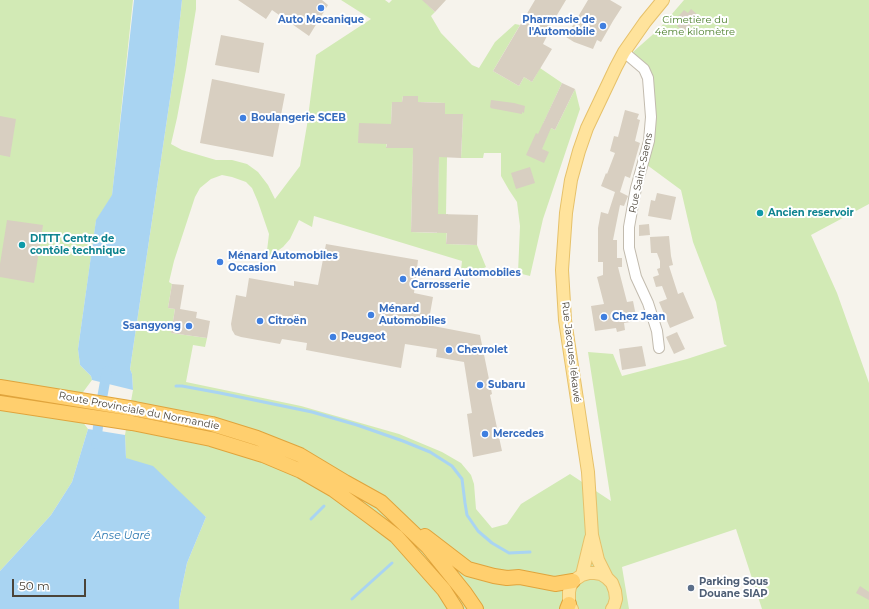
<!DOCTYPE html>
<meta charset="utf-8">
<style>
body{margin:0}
#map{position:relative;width:869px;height:609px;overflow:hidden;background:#f6f3ec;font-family:Montserrat,sans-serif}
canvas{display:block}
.scale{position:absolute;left:12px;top:579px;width:74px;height:18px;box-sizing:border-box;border:2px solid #4b4439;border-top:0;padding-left:5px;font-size:12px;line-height:14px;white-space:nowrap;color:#4b4439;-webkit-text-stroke:3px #fff;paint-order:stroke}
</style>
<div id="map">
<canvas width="869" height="609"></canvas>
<div class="scale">50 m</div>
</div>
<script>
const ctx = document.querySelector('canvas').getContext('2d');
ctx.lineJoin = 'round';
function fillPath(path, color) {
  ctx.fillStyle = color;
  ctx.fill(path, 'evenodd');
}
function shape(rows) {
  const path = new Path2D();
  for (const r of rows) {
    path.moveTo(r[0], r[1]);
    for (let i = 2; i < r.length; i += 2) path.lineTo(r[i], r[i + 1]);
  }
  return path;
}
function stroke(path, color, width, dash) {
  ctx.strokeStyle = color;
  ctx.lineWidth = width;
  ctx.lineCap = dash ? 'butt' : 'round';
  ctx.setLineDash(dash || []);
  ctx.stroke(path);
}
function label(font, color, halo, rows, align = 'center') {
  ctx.font = font + ' Montserrat,sans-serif';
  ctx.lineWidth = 4;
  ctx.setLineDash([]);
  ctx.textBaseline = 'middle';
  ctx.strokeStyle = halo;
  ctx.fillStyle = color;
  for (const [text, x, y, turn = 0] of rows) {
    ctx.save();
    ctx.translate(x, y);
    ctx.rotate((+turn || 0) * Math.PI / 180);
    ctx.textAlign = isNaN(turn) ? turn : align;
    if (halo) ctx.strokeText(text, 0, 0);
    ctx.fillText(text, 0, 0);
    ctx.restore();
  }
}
const green = shape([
 [0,0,133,0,112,196,96,221,78,349,80,365,91,376,92,380,78,399,0,387],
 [182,0,196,0,196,9,186,70,177,118,171,144,182,150,216,160,232,160,247,164,258,172,268,185,275,199,300,166,307,125,316,55,371,19,341,0,385,0,389,3,392,0,429,0,426,3,435,12,431,16,441,33,472,65,479,68,495,42,515,24,520,25,493,71,519,86,524,77,532,82,540,68,562,83,543,124,555,130,575,89,580,109,543,219,530,276,518,273,520,226,517,202,509,190,501,176,501,153,484,153,483,158,461,158,463,114,445,114,445,103,418,102,418,96,403,96,402,102,392,102,391,124,386,147,403,148,425,140,413,153,411,232,437,233,439,157,447,157,446,214,448,214,446,244,477,245,486,267,475,272,469,273,461,270,462,261,314,216,312,227,299,220,290,239,283,247,266,259,269,234,258,202,252,188,246,182,232,177,222,175,211,179,200,188,195,197,174,261,169,282,172,284,168,308,175,309,171,333,207,338,205,347,193,345,186,382,301,406,399,434,442,452,461,463,471,475,474,484,476,509,492,528,507,524,521,504,570,474,611,501,588,352,613,354,622,376,687,359,727,346,724,344,716,302,693,242,681,190,643,162,649,140,644,69,633,52,659,29,684,0,869,0,869,204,811,235,837,293,869,383,869,609,762,609,736,529,622,567,629,609,179,609,179,601,187,563,206,517,126,458,125,435,133,390,132,374,130,369,175,65],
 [0,403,77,414,88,429,72,482,51,515,22,547,0,571]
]);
const water = shape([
 [134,0,182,0,175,65,130,369,132,374,133,390,92,380,91,376,80,365,78,349,96,220,112,195],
 [88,429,125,435,126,458,153,466,206,517,187,563,179,601,179,609,0,609,0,571,22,547,51,515,72,482]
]);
const stream = shape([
 [176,386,182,386,220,393,312,412,357,425,403,441,430,452,452,466,462,479,465,503,467,515,478,531,492,543,509,553,530,552],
 [311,519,324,506],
 [352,599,392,563]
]);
const canal = shape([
 [96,444,100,409,107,371]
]);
const building = shape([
 [238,0,322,0,328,5,309,36,272,10,266,19],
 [422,0,446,0,435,12],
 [535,0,566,0,545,35,547,36,543,44,552,49,532,82,524,77,519,86,493,71],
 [588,0,610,0,622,7,613,21,601,42,597,40,593,49,574,42,566,37],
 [691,9,699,16,685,32,677,26,679,23,675,20,684,10,688,13],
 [221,35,264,43,259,73,215,65],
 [212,79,285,94,273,157,200,143],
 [562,83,575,89,555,130,551,128,542,149,549,152,544,163,526,155,536,133,538,134],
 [403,96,418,96,418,102,445,103,445,114,463,114,461,158,439,157,438,214,478,215,477,245,446,244,447,233,411,232,413,148,386,148,387,144,358,143,359,123,391,124,392,102,402,102],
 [491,100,514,103,525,106,524,113,522,112,522,114,490,108,491,107,490,107],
 [625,110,639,114,637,119,640,120,635,141,640,143,630,178,625,176,620,192,628,196,624,206,620,205,613,240,617,240,617,258,622,258,622,267,618,267,627,302,633,301,637,321,624,323,625,330,617,332,616,328,595,331,591,306,604,304,597,277,603,275,603,262,598,262,598,228,601,212,608,214,615,192,601,186,606,173,607,174,615,153,610,151,614,136,618,137],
 [0,116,16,119,10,157,0,155],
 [530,167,535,183,516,189,511,173],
 [657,193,676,197,671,220,648,216,651,200,655,201],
 [7,220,43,225,34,283,0,277,0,264],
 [649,224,650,235,639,236,639,225],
 [669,236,671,256,673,265,669,266,678,294,683,292,694,318,670,328,659,302,667,299,662,286,656,287,653,277,659,275,657,269,660,268,660,261,657,253,651,253,650,237],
 [326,244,418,260,414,293,433,297,428,325,480,335,492,394,490,395,502,451,473,457,467,414,472,413,464,362,436,357,437,349,405,344,401,368,306,350,307,343,282,339,280,344,241,337,235,335,232,330,231,324,236,295,246,297,249,278,294,286,294,281,318,285],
 [172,284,184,285,180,309,197,312,196,318,210,321,207,338,171,333,175,309,168,308],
 [677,332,685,349,674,354,666,337],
 [642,346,646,366,622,370,619,349],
 [860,586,869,592,869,600,856,593]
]);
const minor = shape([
 [624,52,644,69,648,78,651,117,649,141,636,188,629,227,629,248,636,277,648,303,657,331,659,348]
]);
const major = shape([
 [582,575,591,538],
 [607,578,598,560,592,535,588,472,565,320,562,270,566,213,571,180,579,151,587,128,616,67,624,52,645,22,663,0],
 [572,609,569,604,569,592,570,587,573,581,582,575,589,573,595,573,601,574,607,578,612,583,615,591,616,599,614,606,612,609]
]);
const highway = shape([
 [0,387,135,409,212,424,257,438,300,455,345,482,381,502,428,547,465,593,476,609],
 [0,403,132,423,211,439,263,455,301,471,334,490,368,515,396,536,444,590,456,609],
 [425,536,468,569,494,576,507,578,519,577,555,584,573,581],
 [567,609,569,604]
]);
const markers = [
 [321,8,4,"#3f7fe0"],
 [603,26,4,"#3f7fe0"],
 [243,118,4,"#3f7fe0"],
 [760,213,4,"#0f9aa8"],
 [22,245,4,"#0f9aa8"],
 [220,262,4,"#3f7fe0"],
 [403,279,4,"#3f7fe0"],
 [371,315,4,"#3f7fe0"],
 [604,317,4,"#3f7fe0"],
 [260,321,4,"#3f7fe0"],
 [189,326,4,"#3f7fe0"],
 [333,337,4,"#3f7fe0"],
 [449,350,4,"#3f7fe0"],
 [480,385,4,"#3f7fe0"],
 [485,434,4,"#3f7fe0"],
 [691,588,4,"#5c6f8a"]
];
const shopNames = [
 ["Auto Mecanique",321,20,"center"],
 ["Pharmacie de",595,20,"right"],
 ["l'Automobile",595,32,"right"],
 ["Boulangerie SCEB",251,118],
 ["Ménard Automobiles",228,256],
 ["Occasion",228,268],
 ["Ménard Automobiles",411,273],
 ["Carrosserie",411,285],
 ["Ménard",379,309],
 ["Automobiles",379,321],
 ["Chez Jean",612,317],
 ["Citroën",268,321],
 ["Ssangyong",181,326,"right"],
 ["Peugeot",341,337],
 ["Chevrolet",457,350],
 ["Subaru",488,385],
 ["Mercedes",493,434]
];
const parkNames = [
 ["Cimetière du",695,20],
 ["4ème kilomètre",695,32]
];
const streetNames = [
 ["Rue Saint-Saens",641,173,-78],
 ["Rue Jacques Iékawé",571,352,83],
 ["Route Provinciale du Normandie",139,411,11]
];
const cultureNames = [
 ["Ancien reservoir",768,213],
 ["DITTT Centre de",30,239],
 ["contôle technique",30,251]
];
const serviceNames = [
 ["Parking Sous",699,582],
 ["Douane SIAP",699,594]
];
const waterNames = [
 ["Anse Uaré",122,536]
];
fillPath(green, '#d2eab5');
fillPath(water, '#a9d4f2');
stroke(stream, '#a9d4f2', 3);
stroke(canal, '#a9d4f2', 10);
fillPath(building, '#d8cfc1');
stroke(minor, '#c2bbae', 12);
stroke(major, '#e6c16a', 14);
stroke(highway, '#e0a43c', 16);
stroke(minor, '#fff', 10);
stroke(major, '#ffe39c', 12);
stroke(highway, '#ffcf6e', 14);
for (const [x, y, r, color] of markers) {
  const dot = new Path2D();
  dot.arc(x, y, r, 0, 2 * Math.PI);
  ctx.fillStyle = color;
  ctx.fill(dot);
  stroke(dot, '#fff', 1.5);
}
label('bold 10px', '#366cbe', '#fff', shopNames, 'left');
label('10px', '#4a7f2a', '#fff', parkNames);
label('10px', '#4b4439', '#fff', streetNames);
label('bold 10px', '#0d838f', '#fff', cultureNames, 'left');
label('bold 10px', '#4e5e75', '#fff', serviceNames, 'left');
label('italic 11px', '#2e7ab2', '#fff', waterNames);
</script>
